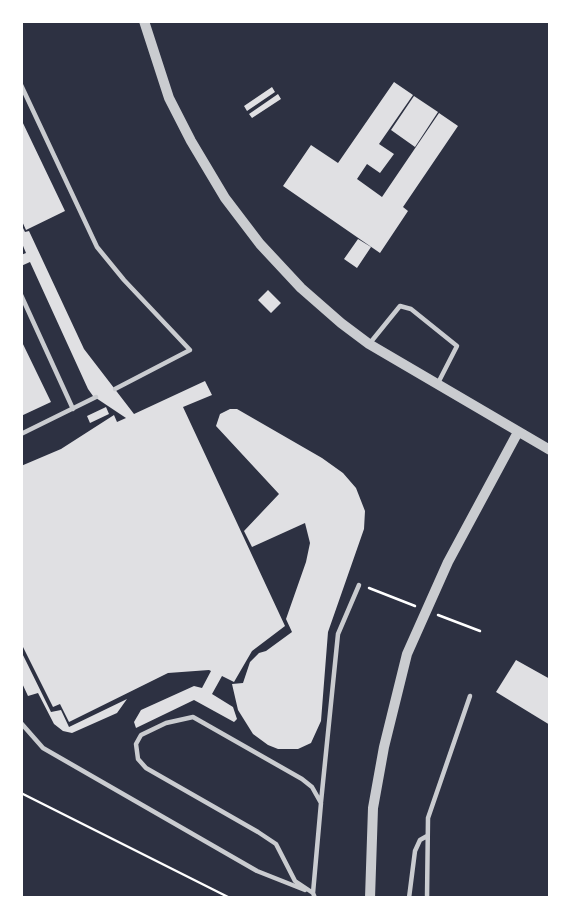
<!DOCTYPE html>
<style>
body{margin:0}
#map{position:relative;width:571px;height:919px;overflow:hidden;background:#2d3142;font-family:"Source Serif 4",serif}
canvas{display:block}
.frame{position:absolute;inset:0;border:23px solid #fff;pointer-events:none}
</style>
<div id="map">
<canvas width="571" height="919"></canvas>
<div class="frame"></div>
</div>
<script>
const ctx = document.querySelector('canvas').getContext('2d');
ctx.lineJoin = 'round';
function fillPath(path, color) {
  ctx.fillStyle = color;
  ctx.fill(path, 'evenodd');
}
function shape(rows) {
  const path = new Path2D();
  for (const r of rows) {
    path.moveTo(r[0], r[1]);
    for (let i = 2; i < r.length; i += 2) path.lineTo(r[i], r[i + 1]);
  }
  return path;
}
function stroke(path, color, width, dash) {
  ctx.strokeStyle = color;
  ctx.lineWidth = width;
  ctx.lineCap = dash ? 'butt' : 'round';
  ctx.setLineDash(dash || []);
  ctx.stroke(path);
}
const building = shape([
 [394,82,413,95,379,144,394,154,380,173,367,164,357,179,382,197,439,113,458,126,403,207,408,211,380,253,283,186,311,145,338,163],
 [272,87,275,92,247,111,244,106],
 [278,94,281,99,252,118,249,114],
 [414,96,438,112,415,147,391,130],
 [21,119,65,211,26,230,21,219],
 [21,224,25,232,29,231,84,349,134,414,205,381,212,395,183,407,285,626,252,651,234,682,222,676,212,694,233,707,237,719,234,722,194,700,136,728,134,722,141,710,194,686,202,688,211,671,209,670,168,673,69,722,60,704,53,707,21,643,21,466,61,449,114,415,117,422,126,418,93,396,88,389,30,262,21,266,21,255,26,253,21,241],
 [358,239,371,247,357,268,344,259],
 [268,290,281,303,271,313,258,300],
 [21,340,51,402,21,416],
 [106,407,109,414,90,423,87,416],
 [230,409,237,409,322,458,343,473,356,488,365,511,364,529,328,632,321,721,311,743,298,749,278,749,268,745,253,734,238,710,232,684,243,683,250,662,259,653,266,651,292,632,286,619,306,562,310,543,305,523,252,547,244,531,279,494,216,426,220,414],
 [21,651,51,712,61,710,69,727,127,699,117,713,72,733,63,731,54,724,38,693,28,696,21,681],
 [516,660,550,679,550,725,496,692]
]);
const path = shape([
 [369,588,415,606],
 [438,615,480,631],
 [21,793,230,898]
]);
const service = shape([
 [21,85,97,247,124,280,190,350,115,389],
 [21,295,73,409],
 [370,343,400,306,411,309,457,346,438,383],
 [21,434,96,397],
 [21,723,43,748,257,871,305,890],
 [321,802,338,634,359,585],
 [313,893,295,881,276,844,258,832,146,768,138,759,136,744,141,735,166,723,193,717,302,779,312,787,321,803,313,893,315,898],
 [409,898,415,851,420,840,427,836],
 [427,898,428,818,470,696]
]);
const tertiary = shape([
 [144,21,169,98,191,141,225,198,260,244,301,288,341,323,369,344,550,450],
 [370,898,373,808,384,747,407,654,448,562,518,432]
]);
fillPath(building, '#e0e0e3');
stroke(path, '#fff', 2.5);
stroke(service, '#caccd0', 4.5);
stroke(tertiary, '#caccd0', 10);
</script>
